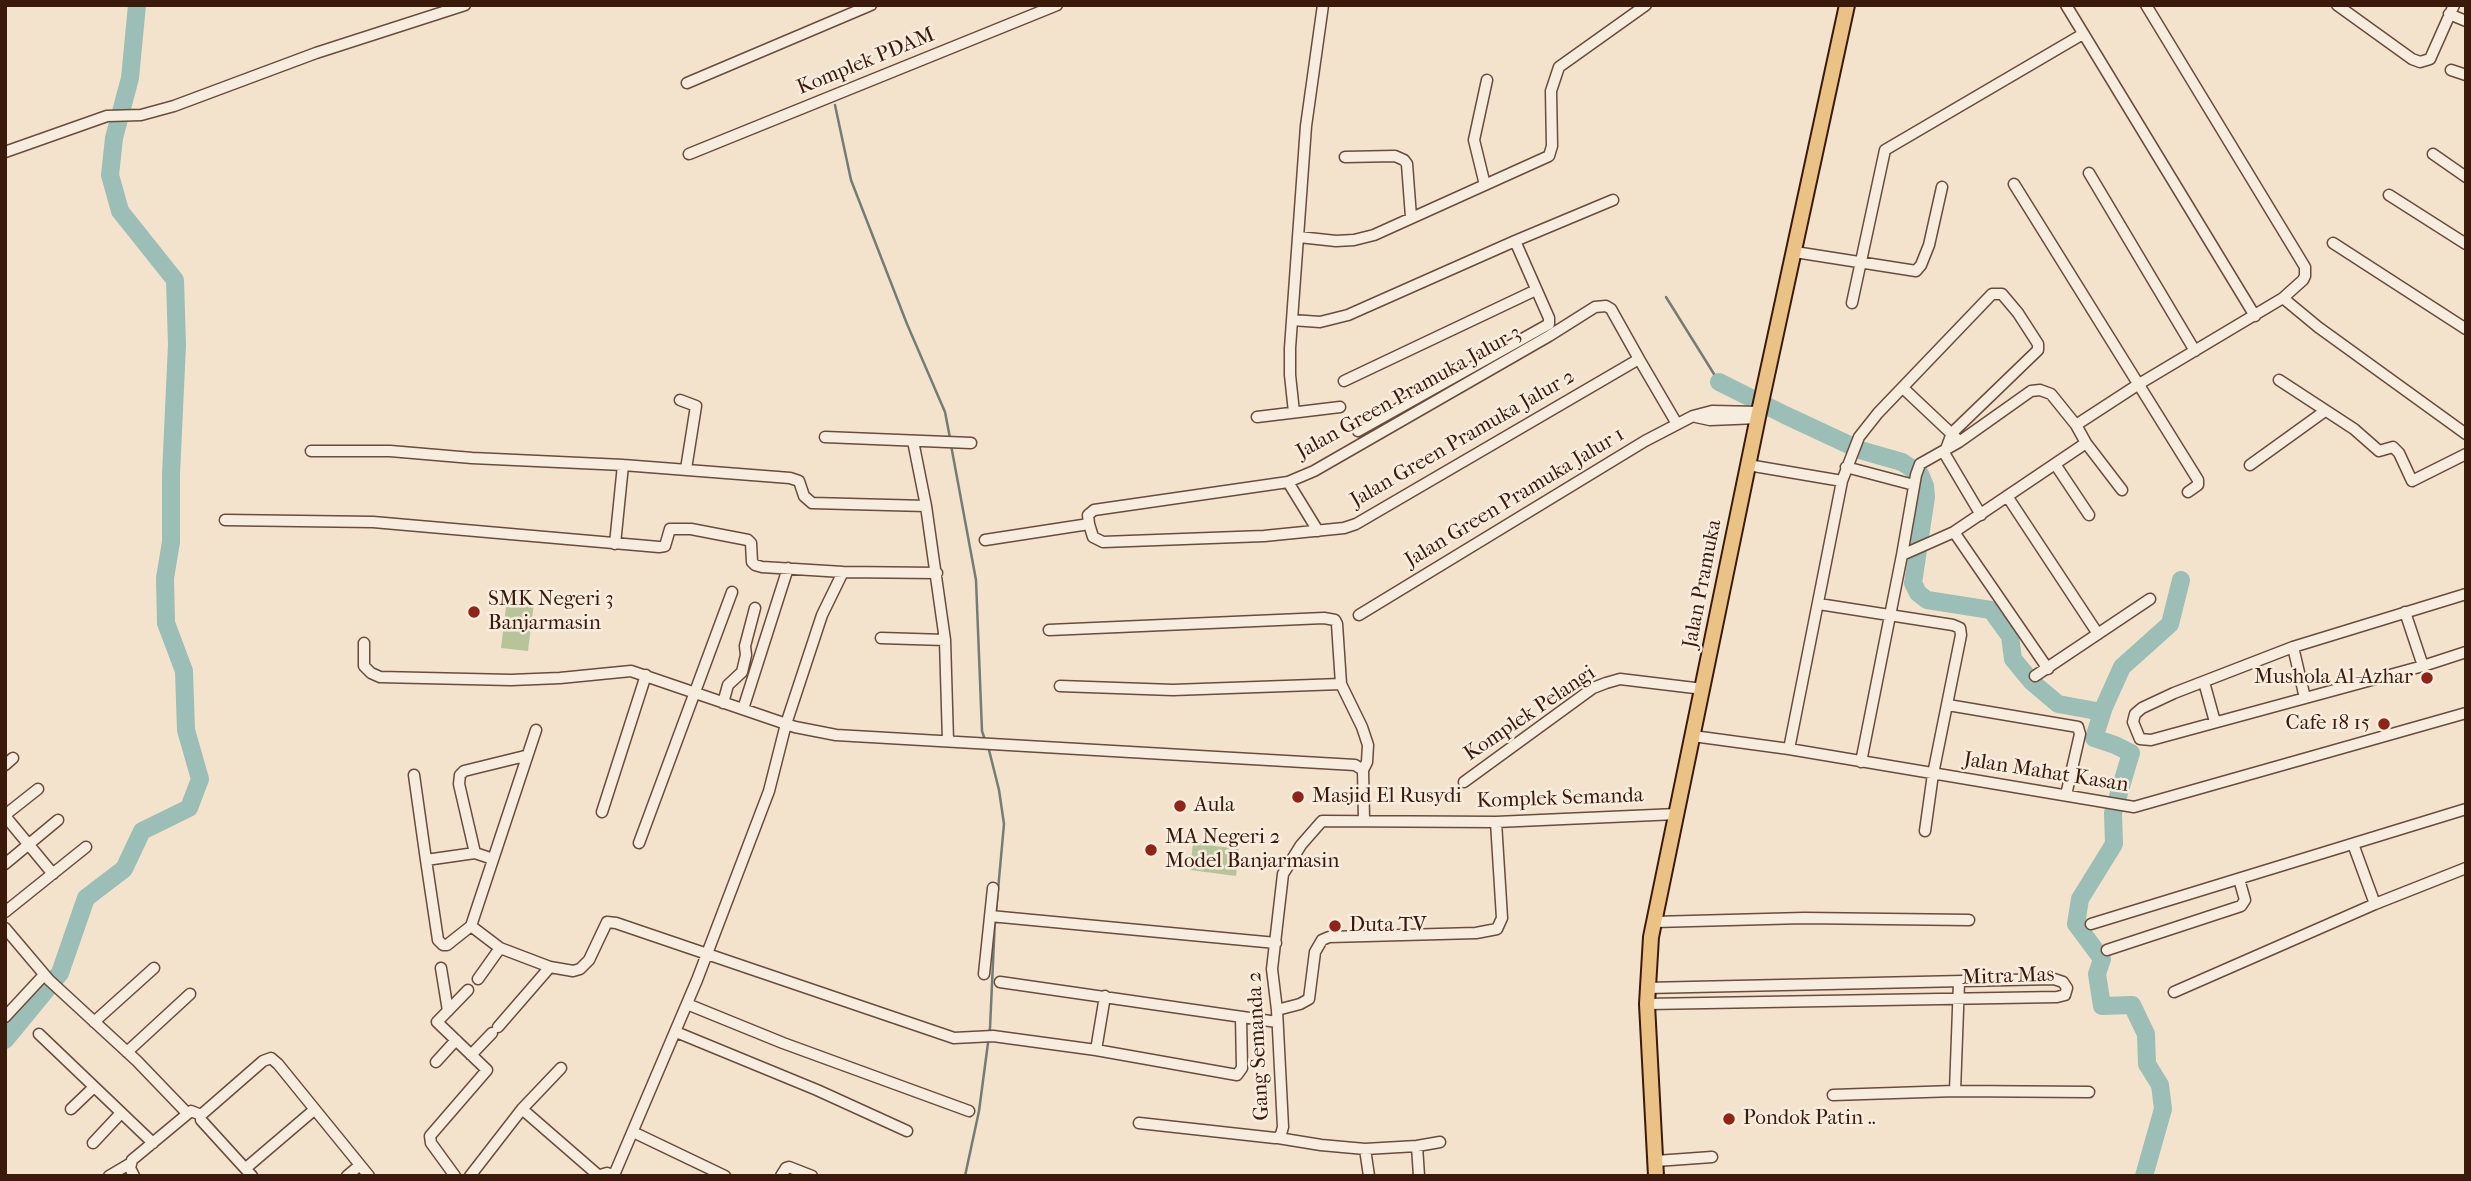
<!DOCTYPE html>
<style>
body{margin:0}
#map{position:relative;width:2471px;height:1181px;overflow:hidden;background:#f3e3cc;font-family:"IM FELL French Canon",serif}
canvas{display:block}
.frame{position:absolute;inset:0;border:7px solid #3b1a0c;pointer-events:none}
</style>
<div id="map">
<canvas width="2471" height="1181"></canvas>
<div class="frame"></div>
</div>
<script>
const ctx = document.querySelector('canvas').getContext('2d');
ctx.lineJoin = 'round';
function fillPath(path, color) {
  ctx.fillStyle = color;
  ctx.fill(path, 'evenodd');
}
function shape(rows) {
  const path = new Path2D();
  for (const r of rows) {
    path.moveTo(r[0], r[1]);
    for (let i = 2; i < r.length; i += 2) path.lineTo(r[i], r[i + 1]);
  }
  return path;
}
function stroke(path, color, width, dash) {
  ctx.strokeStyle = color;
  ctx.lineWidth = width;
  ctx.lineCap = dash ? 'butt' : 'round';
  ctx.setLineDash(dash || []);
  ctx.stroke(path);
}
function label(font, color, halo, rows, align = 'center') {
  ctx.font = font + ' "IM FELL French Canon",serif';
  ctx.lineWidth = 5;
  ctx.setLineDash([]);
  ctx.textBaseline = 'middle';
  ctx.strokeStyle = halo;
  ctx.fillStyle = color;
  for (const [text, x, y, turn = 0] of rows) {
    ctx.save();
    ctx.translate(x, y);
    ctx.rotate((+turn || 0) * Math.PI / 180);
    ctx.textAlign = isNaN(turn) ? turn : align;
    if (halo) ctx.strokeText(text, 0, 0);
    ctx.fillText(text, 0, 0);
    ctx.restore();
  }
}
const green = shape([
 [507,599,534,603,528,651,501,648],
 [1193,843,1239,849,1236,876,1190,870]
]);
const stream = shape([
 [835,105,851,180,907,324,945,412,950,438],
 [1666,297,1719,382],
 [951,445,976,580,982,731,985,740],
 [988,746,999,790,1004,824,996,912],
 [965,1176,979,1111,990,1028,995,919]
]);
const river = shape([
 [1719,382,1785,415,1860,450,1902,462,1920,474,1925,486,1926,497,1913,583,1918,593,1927,600,1991,610,2010,636,2013,659,2032,682,2058,704,2102,712],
 [5,1040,60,973,86,898,124,869,142,831,189,808,200,779,186,730,184,671,166,623,165,578,171,542,171,474,177,345,175,280,120,211,110,175,114,138,130,78,137,5],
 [2144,1176,2163,1109,2160,1085,2147,1064,2146,1034,2132,1005,2102,1006,2097,974,2102,959,2076,924,2080,899,2114,844,2113,813,2131,753,2115,745,2094,738,2104,707,2122,667,2170,624,2181,580]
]);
const minor = shape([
 [2066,5,2255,316],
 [2337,5,2412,59,2420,62,2430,59,2454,5],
 [2449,14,2466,21],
 [2451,70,2466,75],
 [687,83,871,5],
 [5,152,107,116,141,115,174,106,316,53,465,5],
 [689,154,1057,5],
 [2433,154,2466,177],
 [1345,157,1395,156,1404,160,1407,164,1411,217],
 [2089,173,2195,351],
 [2014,184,2198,480,2198,485,2188,492],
 [1485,185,1474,140,1487,80],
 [2389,195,2466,244],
 [1299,237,1336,241,1354,240,1374,235,1549,156,1552,146,1551,91,1559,67,1646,5],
 [2333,243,2466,329],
 [1795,252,1916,271,1921,265,1929,245,1942,187],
 [2283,298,2318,327,2466,434],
 [1852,303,1885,150,2083,34],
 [1292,320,1320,322,1348,315,1515,241,1613,200],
 [2279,380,2354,429,2379,451,2393,447,2399,453,2412,481,2466,454],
 [1344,381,1536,290],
 [1903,388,1956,438],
 [2040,390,2051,394,2076,425,2086,443,1954,532,1902,555,1916,475,1920,464,1959,442,2031,391,2040,390],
 [680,400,696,406,686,469],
 [1294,412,1290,375,1290,348,1306,126,1323,5],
 [1257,417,1340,407],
 [1696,417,1710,420,1758,418],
 [2076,425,2139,384,2283,298,2303,280,2305,276,2305,267,2146,5],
 [1358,431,1549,324,1549,318,1515,241],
 [825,437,971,443],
 [913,441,926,506,945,640,948,741],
 [2086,443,2122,490],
 [311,451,390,451,472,458,623,465,790,478,799,481,804,496,812,503,926,506],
 [1943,451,1981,515],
 [2055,464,2089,515],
 [1748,465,1842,481],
 [2250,465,2325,411],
 [1846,467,1914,485],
 [1288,482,1318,531],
 [2007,496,2098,634],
 [225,520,373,522,659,547,665,546,670,529,691,529,748,540,751,543,752,562,755,565,762,567,843,572,937,573],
 [1089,524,1088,515,1094,510,1288,482,1314,471,1549,336,1595,307,1606,306,1611,309,1639,359],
 [1954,532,2048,669],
 [985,540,1089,524,1093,537,1103,542,1264,536,1344,528,1356,524,1639,359,1677,424],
 [615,544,623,465],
 [2466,594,2293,647,2174,693,2142,708,2135,714,2133,722,2140,739,2151,740,2423,666,2466,652],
 [1819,604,1953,625,1960,628,1961,635,1933,774,1925,831],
 [2405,612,2423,666],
 [1359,615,1645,441,1693,416,1712,411,1759,412],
 [1049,630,1324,618,1335,620,1337,624,1341,684,1362,727,1368,745,1367,762,1363,770],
 [881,638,945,640],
 [364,643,364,666,371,673,380,677,511,680,560,678,631,671,795,727,836,735,1355,765,1363,770,1364,820],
 [2293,647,2305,698],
 [2035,676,2150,599],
 [2204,682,2215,722],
 [1060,686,1173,690,1341,684],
 [723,703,728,685,742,672,746,655,745,646,755,608],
 [1948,705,2078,727,2080,734,2066,795],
 [743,709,788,568],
 [536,730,471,926,500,948,550,967,573,971,580,969,589,960,607,922,616,923,954,1038,993,1036,1096,1050,1237,1075,1242,1068,1241,1017],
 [1693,736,1789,749,2134,807,2466,713],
 [1789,749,1842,481,1859,437,1878,413,1992,294,2002,294,2018,313,2038,344,2038,350,1952,433,1946,449],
 [1861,762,1902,555],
 [5,765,13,758],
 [414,775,426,860,475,853],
 [1464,782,1593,688,1606,683,1620,679,1703,689],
 [602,812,646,675],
 [5,815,38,789],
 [5,816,53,874],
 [639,843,732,592],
 [2353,844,2375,904],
 [493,859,475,853,459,784,460,775,464,771,525,756],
 [426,860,438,940,443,945,447,945,471,926],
 [5,864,58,820],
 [5,912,86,847],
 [990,916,1276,943],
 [1654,922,1804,918,1969,920],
 [2091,924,2466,809],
 [5,928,49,980,137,1061,186,1112],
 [2107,950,2241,906,2245,900,2239,879],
 [441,968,448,1011],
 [984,974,993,888],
 [478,979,500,948],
 [1000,982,1277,1022],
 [1646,988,2054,979,2063,982,2067,988,2065,995,2057,997,1647,1004],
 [2174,992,2375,904,2466,868],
 [687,1004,783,1043,969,1111],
 [1277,1010,1300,1004,1309,999,1315,952,1322,940,1329,937,1476,933,1497,929,1502,918,1496,822],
 [5,1017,44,975],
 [94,1022,154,968],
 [498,1027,550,967],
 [676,1032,817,1090,907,1131],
 [39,1034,153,1143],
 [1096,1050,1105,996],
 [127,1052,190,994],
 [471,1055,492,1033],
 [436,1062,456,1040],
 [1955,1091,1959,982],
 [1833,1095,1955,1091,2089,1092],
 [71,1109,94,1087],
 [522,1109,598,1175],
 [201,1115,263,1061,271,1058,278,1064,369,1176],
 [1139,1123,1275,1138,1278,1138,1281,1134,1283,1127,1277,1010,1272,969,1283,874,1301,845,1322,821,1496,822,1677,814],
 [633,1132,725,1176],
 [1278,1138,1321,1145,1365,1149,1417,1146,1440,1142],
 [93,1143,121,1113],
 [1417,1146,1419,1176],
 [1365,1149,1369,1176],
 [1656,1161,1712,1157],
 [246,1168,314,1110],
 [109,1176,131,1163],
 [134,1176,130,1168,132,1160,191,1111,201,1115,201,1120,252,1176],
 [347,1176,360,1165],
 [455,1176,431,1143,430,1136,487,1070,437,1022,468,990],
 [470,1176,522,1109,561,1068],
 [597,1176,607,1173,614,1175,697,980,769,791,786,724,822,615,843,572],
 [781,1176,786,1168,789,1167,812,1176]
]);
const primary = shape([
 [1656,1176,1647,1004,1651,937,1759,412,1847,5]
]);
const markers = [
 [474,612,7,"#8f2418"],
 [2427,678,7,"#8f2418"],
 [2384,724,7,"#8f2418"],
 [1298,797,7,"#8f2418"],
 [1180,806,7,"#8f2418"],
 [1151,850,7,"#8f2418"],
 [1335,926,7,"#8f2418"],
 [1729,1119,7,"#8f2418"]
];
const streetNames = [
 ["Komplek PDAM",866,62,-22],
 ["Jalan Green Pramuka Jalur 3",1409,393,-29],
 ["Jalan Green Pramuka Jalur 2",1463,439,-30],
 ["Jalan Green Pramuka Jalur 1",1515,498,-31],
 ["Jalan Pramuka",1703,584,-79],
 ["Komplek Pelangi",1530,714,-34],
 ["Jalan Mahat Kasan",2046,773,9],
 ["Komplek Semanda",1560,799,-2],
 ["Mitra Mas",2008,977,-2],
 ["Gang Semanda 2",1259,1046,-93]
];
const poiNames = [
 ["SMK Negeri 3",488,600],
 ["Banjarmasin",488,624],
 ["Mushola Al-Azhar",2413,678,"right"],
 ["Cafe 18 15",2370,724,"right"],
 ["Masjid El Rusydi",1312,797],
 ["Aula",1194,806],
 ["MA Negeri 2",1165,838],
 ["Model Banjarmasin",1165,862],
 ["Duta TV",1349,926],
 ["Pondok Patin ..",1743,1119]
];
fillPath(green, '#b7c49a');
stroke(stream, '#757c73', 2.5);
stroke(river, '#9bbeb7', 18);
stroke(minor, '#694c3c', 13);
stroke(primary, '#3b1a0c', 18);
stroke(minor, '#f7edde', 10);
stroke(primary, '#eac286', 14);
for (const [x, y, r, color] of markers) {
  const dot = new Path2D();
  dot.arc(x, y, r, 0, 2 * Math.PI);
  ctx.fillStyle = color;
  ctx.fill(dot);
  stroke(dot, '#f7edde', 2.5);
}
label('21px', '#3b1a0c', '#f7edde', streetNames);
label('21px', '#3b1a0c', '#f7edde', poiNames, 'left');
</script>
